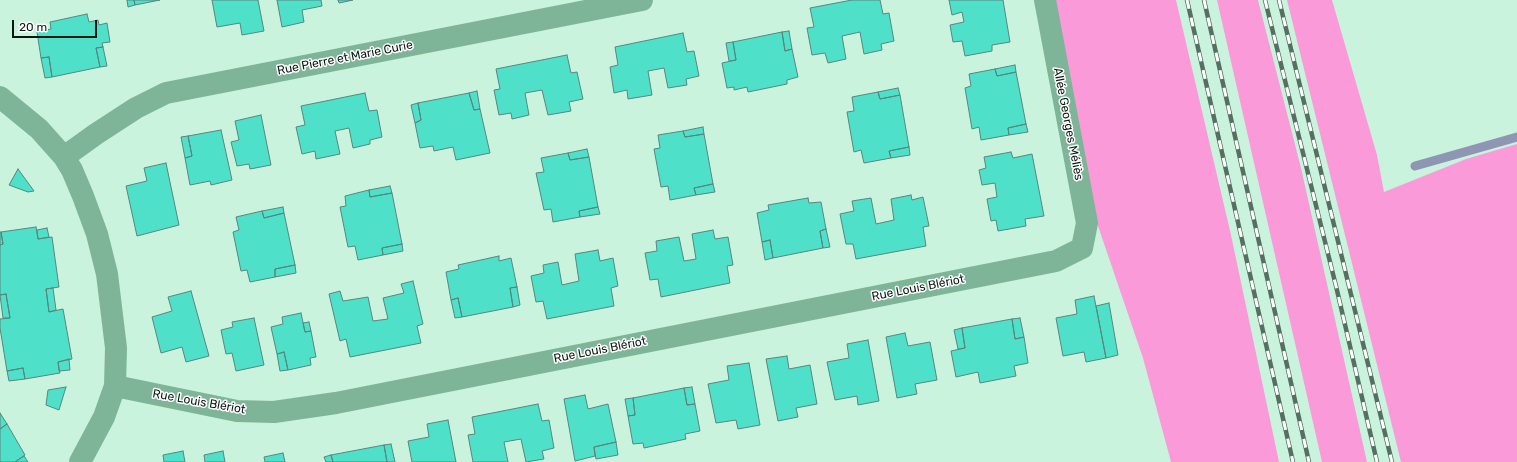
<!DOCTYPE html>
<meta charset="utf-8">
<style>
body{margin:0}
#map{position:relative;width:1517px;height:462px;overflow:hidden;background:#c9f3dc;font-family:Rubik,sans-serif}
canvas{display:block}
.scale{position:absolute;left:12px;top:20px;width:85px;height:18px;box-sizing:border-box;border:2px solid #091811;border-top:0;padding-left:5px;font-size:12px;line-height:14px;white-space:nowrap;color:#091811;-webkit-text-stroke:3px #fff;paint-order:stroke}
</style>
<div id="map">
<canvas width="1517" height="462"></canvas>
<div class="scale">20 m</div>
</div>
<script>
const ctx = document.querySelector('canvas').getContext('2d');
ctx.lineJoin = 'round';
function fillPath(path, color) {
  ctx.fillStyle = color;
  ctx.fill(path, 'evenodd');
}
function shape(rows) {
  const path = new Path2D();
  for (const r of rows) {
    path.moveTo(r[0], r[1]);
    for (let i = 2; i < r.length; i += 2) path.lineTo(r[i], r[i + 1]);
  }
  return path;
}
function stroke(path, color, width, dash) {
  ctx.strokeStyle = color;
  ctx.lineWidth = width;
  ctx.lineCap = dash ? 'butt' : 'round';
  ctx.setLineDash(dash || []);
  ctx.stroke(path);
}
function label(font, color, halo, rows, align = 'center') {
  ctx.font = font + ' Rubik,sans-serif';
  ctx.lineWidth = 3;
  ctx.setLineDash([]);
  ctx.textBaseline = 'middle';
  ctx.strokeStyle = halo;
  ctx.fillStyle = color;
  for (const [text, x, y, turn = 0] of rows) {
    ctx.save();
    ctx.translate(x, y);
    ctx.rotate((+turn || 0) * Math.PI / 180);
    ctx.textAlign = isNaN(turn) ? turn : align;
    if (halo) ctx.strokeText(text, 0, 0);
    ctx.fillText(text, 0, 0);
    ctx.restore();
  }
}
const green = shape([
 [1052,0,1176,0,1231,235,1279,462,1171,462,1143,358,1098,226],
 [1217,0,1258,0,1301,168,1367,462,1322,462],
 [1287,0,1332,0,1377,155,1384,192,1466,159,1517,144,1517,462,1401,462]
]);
const stream = shape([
 [1415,166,1517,137]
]);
const building = shape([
 [127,0,134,0,135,5,128,7,127,0],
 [134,0,160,0,135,5,134,0],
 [212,0,258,0,264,31,242,35,240,23,217,27,212,0],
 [277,0,321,0,322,6,302,10,304,22,282,27,277,0],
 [338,0,353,0,339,3,338,0],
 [852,0,880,0,883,14,889,13,894,41,881,44,882,50,864,54,860,32,842,36,846,59,828,63,825,53,812,55,807,28,814,27,810,8,852,0],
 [949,0,1003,0,1010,42,992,45,992,51,965,56,962,41,953,42,950,25,964,22,962,12,952,15,949,0],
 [87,14,89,22,98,20,99,25,107,23,110,42,102,43,103,47,96,48,100,67,52,77,49,57,41,58,37,32,51,29,50,22,87,14],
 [789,31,792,49,785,51,782,32,789,31],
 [782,32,785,51,792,49,798,77,787,80,787,84,748,92,747,87,734,90,734,87,727,88,722,63,736,60,733,42,782,32],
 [683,33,687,52,694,51,699,76,686,79,687,85,668,88,664,68,648,71,652,95,628,99,627,90,614,93,610,67,618,65,615,47,683,33],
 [733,42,736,60,729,61,726,43,733,42],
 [103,47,107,66,100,67,96,48,103,47],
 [567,55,571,73,577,72,583,99,569,102,571,111,548,115,542,90,525,93,529,115,512,119,511,113,499,115,494,90,500,89,496,69,567,55],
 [49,57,52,77,45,78,41,58,49,57],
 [1015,65,1016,72,997,76,995,69,1015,65],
 [995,69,997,76,1016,72,1026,124,1008,128,1009,135,981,140,979,127,972,129,965,88,971,86,969,74,995,69],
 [898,88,900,95,880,99,878,92,898,88],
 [477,91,480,109,474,110,469,93,477,91],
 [878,92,880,99,900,95,909,147,889,151,891,158,864,163,861,150,854,152,847,112,854,111,852,97,878,92],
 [365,93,369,111,377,110,382,137,370,140,370,144,353,148,349,128,335,131,340,154,316,159,315,151,302,154,296,127,305,125,301,106,365,93],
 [469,93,474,110,480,109,490,153,456,160,453,147,434,151,433,146,420,148,415,123,421,120,418,103,469,93],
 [418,103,421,120,415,123,411,105,418,103],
 [261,115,271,165,250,169,249,164,237,166,231,142,239,140,235,121,261,115],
 [1026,124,1028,132,1009,135,1008,128,1026,124],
 [703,127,704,134,685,137,683,131,703,127],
 [221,130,232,180,211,185,210,181,190,185,185,158,192,156,188,136,221,130],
 [683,131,685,137,704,134,713,184,694,188,696,195,670,200,668,186,661,187,654,149,660,148,658,135,683,131],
 [188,136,192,156,185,158,181,137,188,136],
 [909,147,910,155,891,158,889,151,909,147],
 [587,149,589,157,570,160,568,153,587,149],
 [1011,152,1013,158,1032,154,1044,216,1025,219,1026,226,998,231,996,220,991,221,987,199,997,197,995,183,982,185,979,170,986,168,984,157,1011,152],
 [568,153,570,160,589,157,598,207,579,211,580,217,553,222,551,209,544,210,536,173,544,172,541,158,568,153],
 [166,163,179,225,137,236,126,186,147,181,144,168,166,163],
 [18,169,34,191,28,192,9,185,18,169],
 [713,184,715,192,696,195,694,188,713,184],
 [390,186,392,193,370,197,369,190,390,186],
 [369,190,370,197,392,193,402,244,382,248,383,255,358,260,355,246,348,247,340,207,346,206,345,196,369,190],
 [911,195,912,200,923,197,929,226,923,227,926,246,856,259,853,244,846,244,840,214,854,211,852,201,871,198,876,224,894,220,891,199,911,195],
 [808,198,809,203,821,202,826,229,820,231,823,248,773,258,770,240,762,242,757,213,769,210,768,205,808,198],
 [283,207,284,213,264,218,262,211,283,207],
 [598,207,600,214,580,217,579,211,598,207],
 [262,211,264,218,284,213,295,265,275,269,275,277,250,282,247,270,241,271,233,232,239,230,236,217,262,211],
 [36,227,38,239,52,237,59,287,46,289,49,312,63,309,72,359,58,362,60,373,25,379,23,368,7,371,0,328,0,319,10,318,6,294,0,295,0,245,3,244,1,232,36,227],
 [47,228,49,237,38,239,37,230,47,228],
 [826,229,830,247,823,248,820,231,826,229],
 [713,230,715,239,728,237,733,265,727,266,730,283,661,297,658,279,650,280,645,253,657,251,656,241,679,237,684,261,696,259,692,234,713,230],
 [0,232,1,232,3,244,0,245,0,232],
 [770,240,773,258,765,260,762,242,770,240],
 [402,244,403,251,383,255,382,248,402,244],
 [598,250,600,261,613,258,618,286,611,288,614,306,547,319,543,301,536,302,531,276,544,273,543,265,558,262,562,285,579,281,575,254,598,250],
 [499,256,499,261,511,258,517,287,510,288,513,307,462,317,458,298,451,300,446,272,459,269,458,265,499,256],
 [295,265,296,273,275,277,275,269,295,265],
 [413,281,423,324,417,326,421,343,350,357,346,339,340,341,329,294,340,291,343,301,368,297,373,321,388,319,383,298,404,293,401,284,413,281],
 [517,287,520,305,513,307,510,288,517,287],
 [53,288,56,310,49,312,46,289,53,288],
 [191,291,209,356,186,362,182,347,161,353,152,317,172,311,168,297,191,291],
 [6,294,10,318,3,318,0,295,6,294],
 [1094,296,1106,358,1086,362,1084,352,1063,356,1056,318,1077,314,1075,300,1094,296],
 [458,298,462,317,455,318,451,300,458,298],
 [1109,303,1118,355,1106,358,1096,306,1109,303],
 [301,313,305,332,311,331,316,357,310,358,311,365,288,370,284,352,277,354,271,327,283,324,282,317,301,313],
 [254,318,264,365,236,371,232,353,226,354,221,330,233,327,232,322,254,318],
 [1020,318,1024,337,1015,339,1012,319,1020,318],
 [1012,319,1015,339,1024,337,1028,363,1014,366,1016,376,980,383,978,372,956,377,951,351,965,348,962,328,1012,319],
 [309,322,311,331,305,332,303,323,309,322],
 [962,328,965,348,958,349,954,330,962,328],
 [905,333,908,346,930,342,937,380,915,384,917,394,897,398,886,337,905,333],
 [868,340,879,401,858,405,857,396,835,400,827,362,849,358,847,344,868,340],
 [284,352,288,370,280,371,277,354,284,352],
 [787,356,789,369,810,365,817,404,796,408,798,417,778,421,766,359,787,356],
 [69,359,70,370,59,371,58,362,69,359],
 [749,363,760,425,738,429,736,420,716,423,708,384,729,380,727,366,749,363],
 [23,368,25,379,9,381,7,371,23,368],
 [66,387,59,410,46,405,48,390,66,387],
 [692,387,695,404,687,405,684,388,692,387],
 [684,388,687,405,695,404,700,431,685,434,686,439,644,448,643,443,633,444,628,416,635,415,633,398,684,388],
 [585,395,588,409,608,404,616,442,594,447,595,456,575,461,564,399,585,395],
 [633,398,635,415,628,416,625,399,633,398],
 [538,404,542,421,549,420,554,448,542,451,544,459,526,462,521,439,504,442,508,462,473,462,468,435,475,434,472,417,538,404],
 [0,413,7,424,0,429,0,413],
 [448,420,456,462,412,462,408,441,429,437,427,424,448,420],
 [7,424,25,455,15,462,0,462,0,429,7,424],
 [616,442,618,455,596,459,594,447,616,442],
 [391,444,395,462,387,462,384,445,391,444],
 [384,445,387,462,333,462,331,455,384,445],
 [183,451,185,462,164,462,163,455,183,451],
 [223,451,225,462,205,462,204,455,223,451],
 [283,453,285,462,265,462,264,457,283,453],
 [331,455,333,462,326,462,324,457,331,455],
 [24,456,28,462,15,462,24,456]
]);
const street = shape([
 [0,97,39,129,64,157,72,170,83,196,97,234,107,274,116,348,115,386,104,417,80,462],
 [64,157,96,134,136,108,166,93,642,0],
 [115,386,237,411,274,412,336,403,1056,261,1082,248,1087,223,1045,0]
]);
const rail = shape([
 [1187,0,1293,462],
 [1204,0,1309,462],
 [1265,0,1336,286,1377,462],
 [1279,0,1392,462]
]);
const streetNames = [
 ["Rue Pierre et Marie Curie",345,58,-11],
 ["Allée Georges Méliès",1068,124,79],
 ["Rue Louis Blériot",918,288,-11],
 ["Rue Louis Blériot",600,350,-11],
 ["Rue Louis Blériot",199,402,10]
];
fillPath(green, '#fb9ad9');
stroke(stream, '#8f96b4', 9);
fillPath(building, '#4fe0ca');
stroke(building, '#57867e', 1);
stroke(street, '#7eb598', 22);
stroke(rail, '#556f61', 4.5);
stroke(rail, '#fff', 3, [9]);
label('12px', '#091811', '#fff', streetNames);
</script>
